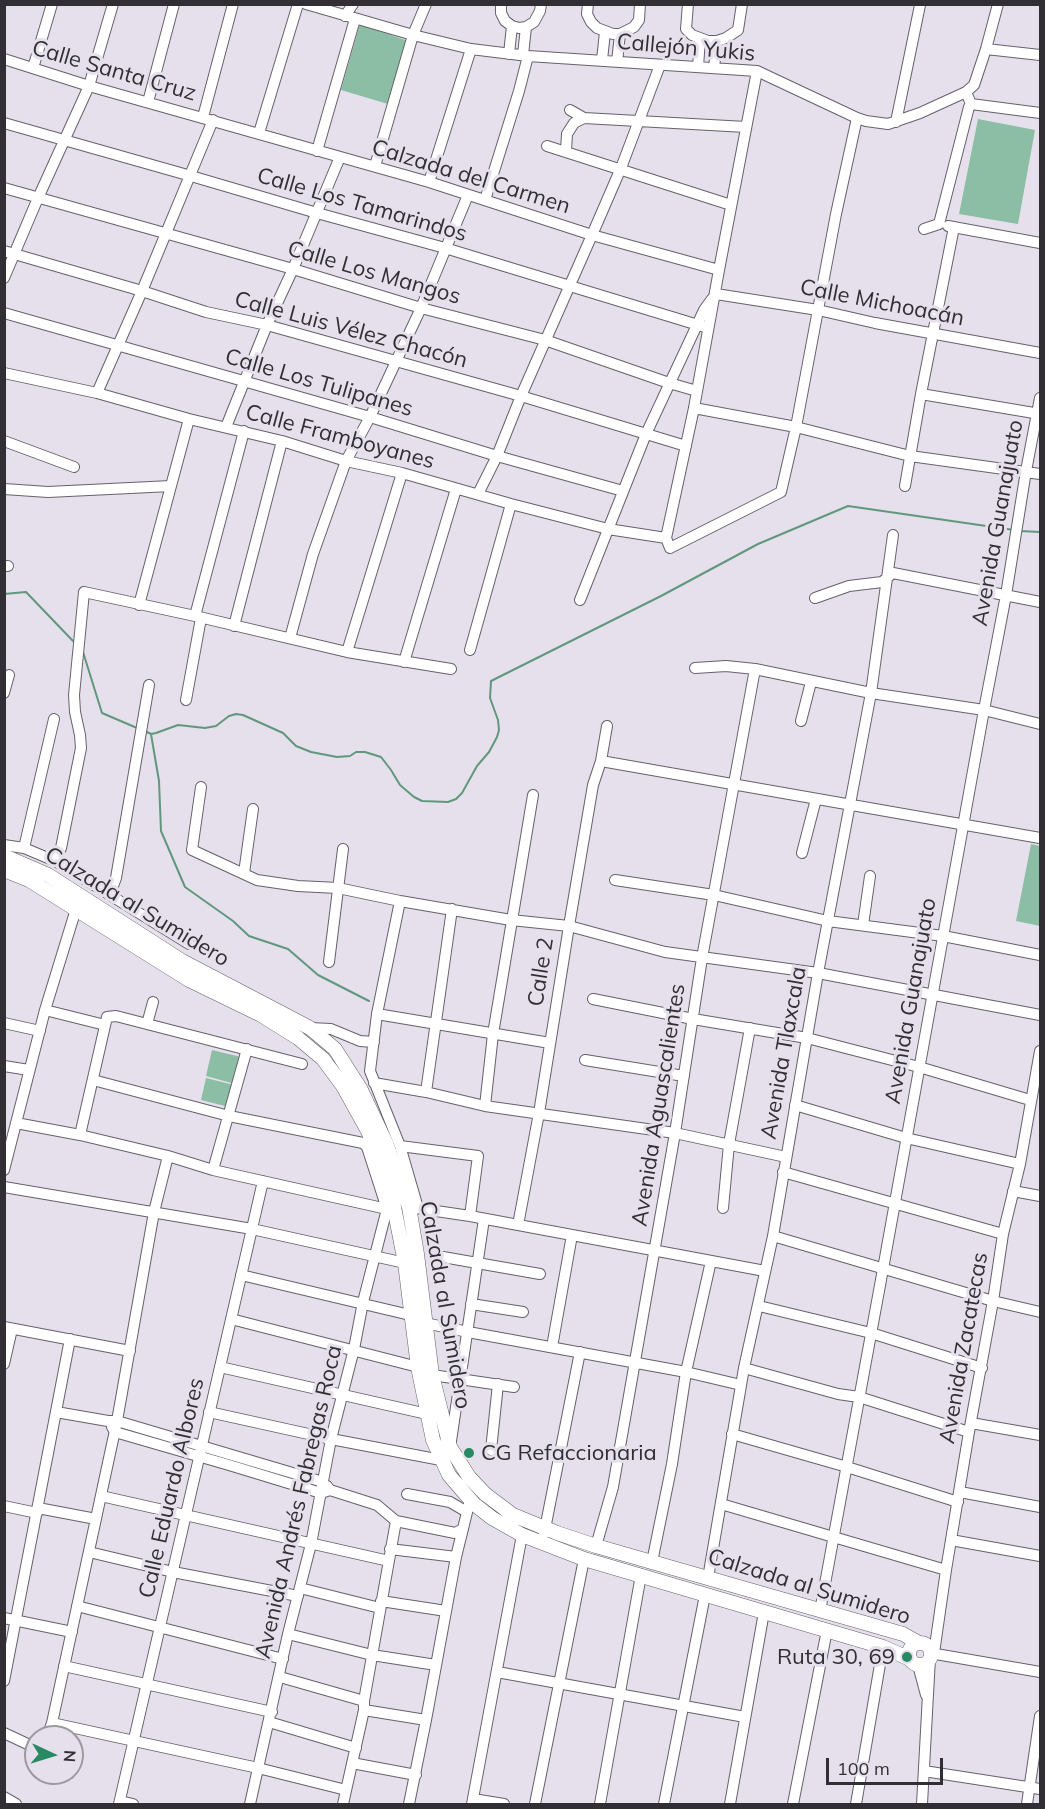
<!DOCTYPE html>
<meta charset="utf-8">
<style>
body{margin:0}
#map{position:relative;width:1045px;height:1809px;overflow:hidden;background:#e5e0eb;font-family:Mulish,sans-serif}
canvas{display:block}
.frame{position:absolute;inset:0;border:6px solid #312f33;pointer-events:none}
.north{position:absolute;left:24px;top:1725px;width:60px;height:60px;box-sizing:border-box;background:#e5e0eb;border:2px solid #9d99a1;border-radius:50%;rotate:94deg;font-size:16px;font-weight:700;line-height:24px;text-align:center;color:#312f33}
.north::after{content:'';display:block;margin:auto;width:21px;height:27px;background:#278a63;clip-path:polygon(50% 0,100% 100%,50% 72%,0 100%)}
.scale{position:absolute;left:826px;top:1758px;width:117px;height:27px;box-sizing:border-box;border:3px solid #312f33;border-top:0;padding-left:8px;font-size:18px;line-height:21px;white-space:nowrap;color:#312f33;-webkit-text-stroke:4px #e5e0eb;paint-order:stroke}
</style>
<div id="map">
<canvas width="1045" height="1809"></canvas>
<div class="frame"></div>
<div class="north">N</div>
<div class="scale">100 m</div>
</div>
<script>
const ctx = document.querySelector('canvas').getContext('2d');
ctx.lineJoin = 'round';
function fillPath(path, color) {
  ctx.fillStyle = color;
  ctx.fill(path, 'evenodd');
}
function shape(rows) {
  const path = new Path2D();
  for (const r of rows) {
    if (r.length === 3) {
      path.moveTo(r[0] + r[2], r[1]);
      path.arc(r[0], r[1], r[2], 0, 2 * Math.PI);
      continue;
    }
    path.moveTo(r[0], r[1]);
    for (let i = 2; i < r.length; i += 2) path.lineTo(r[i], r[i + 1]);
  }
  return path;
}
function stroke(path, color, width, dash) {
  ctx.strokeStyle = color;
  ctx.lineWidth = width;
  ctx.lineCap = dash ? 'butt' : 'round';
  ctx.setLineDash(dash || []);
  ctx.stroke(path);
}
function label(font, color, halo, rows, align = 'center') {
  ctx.font = font + ' Mulish,sans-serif';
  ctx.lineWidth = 6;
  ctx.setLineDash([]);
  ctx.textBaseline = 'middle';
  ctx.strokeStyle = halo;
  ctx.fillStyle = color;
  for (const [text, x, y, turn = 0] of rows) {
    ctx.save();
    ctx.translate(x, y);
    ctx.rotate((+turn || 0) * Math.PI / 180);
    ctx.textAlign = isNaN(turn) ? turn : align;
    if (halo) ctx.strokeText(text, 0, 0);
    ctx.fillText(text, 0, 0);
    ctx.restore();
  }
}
const green = shape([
 [360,24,408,41,388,104,341,90],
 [978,119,1035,130,1018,224,959,214],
 [1031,844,1040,846,1040,926,1016,921],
 [212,1050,241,1057,235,1084,206,1076],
 [206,1078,234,1085,229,1107,201,1100]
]);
const stream = shape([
 [1020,531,1040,532],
 [4,594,26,592,73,641],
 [83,652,102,713,137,728],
 [145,731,151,734,156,733,178,725,205,728,216,726,229,716,236,714,243,715,283,733,296,746,311,752,337,757,350,756,356,752,365,752,381,757,391,770,400,785,414,797,422,801,448,802,456,799,462,793,477,766,489,752,497,737,499,730,498,720,490,698,491,681,661,596,758,544,848,506,1014,530],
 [151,734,159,781,161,831,185,887,233,921,249,936,288,949,318,975,369,1001]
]);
const minor = shape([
 [306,4,413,35,471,49,528,56,757,71,857,118,866,121,888,124,920,113,966,92,974,85,986,49,998,4],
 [501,4,501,13,505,21,512,26,519,28,526,27,534,22,540,11,541,4],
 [588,4,587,14,591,22,597,28,613,34,620,34,634,27,639,20,640,4],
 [688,4,686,29,692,35,708,41,717,41,726,38,738,30,742,4],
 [345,16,353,4],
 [986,49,1040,55],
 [509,54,512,26],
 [523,55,526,27],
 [4,59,89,86,429,182,592,235,719,270],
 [602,60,605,32],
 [617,62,620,34],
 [698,67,700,39],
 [33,68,52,4],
 [714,68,717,41],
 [757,71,719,270,694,408,666,538,670,548,781,492,796,427,836,214,857,118],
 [148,102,174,4],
 [971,104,1040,113],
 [570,110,584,118,746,127],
 [203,117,233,4],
 [896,122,920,5],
 [4,123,191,176,317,213,445,248,708,328],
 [259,133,298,4],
 [547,146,731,205],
 [317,151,355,19],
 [566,151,567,134,574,123,584,118],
 [375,166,413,35,426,4],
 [429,182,471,49],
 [4,188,293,269,421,308,545,340,669,383,697,391],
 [485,200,519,91,528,56],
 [939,224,969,107,971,104,966,92],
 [948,226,1040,243],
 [924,229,939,224],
 [4,251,142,291,206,312,267,325,521,396,686,446],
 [4,278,38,198,89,86,113,4],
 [716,294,818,310,875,323,1040,353],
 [4,313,370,417,497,456,623,491],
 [4,373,97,393,189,419,282,441,346,461,402,473,511,504,608,529,666,538],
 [97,393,142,291,213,120],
 [921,394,1040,414],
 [694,408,796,427,910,456,1040,474],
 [226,427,267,325,293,269,340,157],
 [4,441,74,467],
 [905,486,921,394,954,227],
 [4,489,48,492,171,486],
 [478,494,497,456,521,396,592,235,621,168,660,65],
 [4,566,8,566],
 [815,598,849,586,882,582,893,573,1040,602],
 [580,600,646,434,704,310,712,299],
 [139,605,189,419],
 [195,616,244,431],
 [234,626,282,441],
 [290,638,313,554,346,461,370,417,421,308,468,195],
 [470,650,511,504],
 [347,652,402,473],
 [404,662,456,489],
 [695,668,726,666,755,669,871,693,984,710,1040,724],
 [4,693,9,675],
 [186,700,201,618],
 [801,721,811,682],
 [601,761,1040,838],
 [201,787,192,850,257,880,298,886,338,888,400,901,511,920,569,926,665,952,818,973,1040,1015],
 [4,845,24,848,55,861,189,944],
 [24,848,54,719],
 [802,853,816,799],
 [55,861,61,848,81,748,80,735,75,712,74,695,84,592,195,616,347,652,451,669],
 [244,873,253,809],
 [615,880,714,895,828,921,943,936,1040,955],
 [110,894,116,878,149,685],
 [400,901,377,1014,370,1071,400,1146,418,1208],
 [863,925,870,876],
 [329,962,343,849],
 [593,999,693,1019,807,1038,919,1067,1030,1100],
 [45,1010,105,1025],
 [377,1014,550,1043],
 [4,1023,40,1031],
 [147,1024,153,1002],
 [310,1028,331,1029,360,1041,374,1042],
 [585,1060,684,1076],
 [4,1066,29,1070],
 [93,1080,229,1116,363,1143,367,1147,387,1209,363,1302,354,1349,331,1439,311,1544,288,1634,250,1804],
 [374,1083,426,1092,485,1106,675,1133,786,1157],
 [426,1092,452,909],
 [795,1105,906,1138,1020,1164],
 [485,1106,493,1034,533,795],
 [16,1123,80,1135,168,1156,213,1170,387,1209,391,1208],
 [80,1135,107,1017,116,1016,302,1064],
 [400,1146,478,1156,470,1216],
 [4,1170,45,1010,76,909],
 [213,1170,247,1049],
 [783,1172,1003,1234],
 [4,1187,252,1229,405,1263],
 [1013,1191,1040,1196],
 [409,1207,470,1216,765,1271],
 [723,1208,729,1144,750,1028],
 [518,1225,539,1113,569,926,593,785,601,761,607,726],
 [773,1236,993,1301,1040,1312],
 [443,1257,540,1274],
 [241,1275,410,1315],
 [471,1304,523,1312],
 [759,1306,871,1333,982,1368],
 [231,1319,418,1367],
 [425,1323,468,1332,686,1372,741,1385],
 [4,1327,130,1351],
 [552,1347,572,1235],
 [4,1364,12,1329],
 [220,1367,427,1414],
 [744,1368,838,1394,859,1397,969,1432],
 [432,1375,514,1387],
 [56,1412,108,1421,117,1421,323,1482],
 [209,1412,331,1439,441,1460],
 [971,1423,1040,1435],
 [112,1427,115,1432,229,1465,321,1493,330,1490],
 [732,1434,847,1467,958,1502],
 [451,1441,484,1219],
 [491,1450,498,1384],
 [327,1486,330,1490,377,1505,396,1521,455,1533,463,1529],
 [960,1492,1040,1507],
 [407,1494,450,1502,467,1512],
 [101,1496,389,1561],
 [721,1504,946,1570],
 [4,1506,37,1513],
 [38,1508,96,1519],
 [544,1534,580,1352],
 [951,1540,1040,1556],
 [596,1546,613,1487,675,1133,702,958,755,669],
 [390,1549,456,1557],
 [89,1552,173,1572,298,1596],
 [652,1562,672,1464,686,1372,711,1261],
 [708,1578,744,1368,773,1236,818,973,871,693,893,535],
 [300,1588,380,1608],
 [381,1601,446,1611],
 [77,1606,283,1659],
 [820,1611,883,1269,984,710,1006,595,1026,471,1040,398],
 [4,1618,72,1632],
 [288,1634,372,1655,436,1665],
 [930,1653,1040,1672],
 [934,1653,946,1570,969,1432,993,1301,1003,1234,1020,1164,1040,1051],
 [918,1665,926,1695],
 [64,1666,272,1712],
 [497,1672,745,1717],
 [280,1677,364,1701],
 [4,1681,70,1339],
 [364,1710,426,1720],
 [269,1722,356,1748],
 [52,1723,258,1768,346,1790],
 [4,1733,36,1748],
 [47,1737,52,1723,117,1421,154,1212,168,1156],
 [352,1763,416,1775],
 [924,1771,1040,1789],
 [4,1797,16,1804],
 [473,1799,504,1804],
 [120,1801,133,1804],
 [119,1804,263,1181],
 [343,1804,364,1710,364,1701,396,1521],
 [409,1804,426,1720,456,1557,470,1500],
 [472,1804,522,1535],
 [535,1804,584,1559],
 [600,1804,641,1575],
 [664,1804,705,1595],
 [730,1804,764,1612],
 [793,1804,827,1630],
 [856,1804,883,1647],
 [922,1804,930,1658],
 [1027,1804,1040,1716]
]);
const major = shape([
 [4,856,48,875,182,961,310,1028,335,1049,360,1088,386,1143,409,1207,417,1254,432,1375,450,1447,469,1477,485,1494,513,1515,557,1533,596,1546,903,1634,919,1643],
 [4,870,29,880,189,980,261,1015,298,1038,323,1059,343,1086,368,1131,385,1174,394,1207,405,1263,418,1367,433,1440,449,1475,474,1504,492,1518,522,1535,584,1559,883,1647,910,1659],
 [920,1654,11]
]);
const markers = [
 [469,1453,6,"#278a63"],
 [907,1657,6,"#278a63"]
];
const streetNames = [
 ["Callejón Yukis",686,48,5],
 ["Calle Santa Cruz",114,71,16],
 ["Calzada del Carmen",471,177,17],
 ["Calle Los Tamarindos",362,205,16],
 ["Calle Los Mangos",374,273,16],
 ["Calle Michoacán",882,303,11],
 ["Calle Luis Vélez Chacón",351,330,15],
 ["Calle Los Tulipanes",319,383,16],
 ["Calle Framboyanes",340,437,15],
 ["Avenida Guanajuato",998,523,-80],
 ["Calzada al Sumidero",137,907,31],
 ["Calle 2",541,972,-81],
 ["Avenida Guanajuato",911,1001,-80],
 ["Avenida Tlaxcala",784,1053,-80],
 ["Avenida Aguascalientes",659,1105,-81],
 ["Calzada al Sumidero",445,1305,80],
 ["Avenida Zacatecas",964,1348,-80],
 ["Calle Eduardo Albores",172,1488,-77],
 ["Avenida Andrés Fabregas Roca",299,1502,-77],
 ["Calzada al Sumidero",809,1587,17]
];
const poiNames = [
 ["CG Refaccionaria",481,1453],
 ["Ruta 30, 69",895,1657,"right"]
];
fillPath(green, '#8bbea4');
stroke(stream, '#61987d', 2);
stroke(minor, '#66616b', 12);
stroke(major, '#66616b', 15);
stroke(minor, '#fff', 10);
stroke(major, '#fff', 14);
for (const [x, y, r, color] of markers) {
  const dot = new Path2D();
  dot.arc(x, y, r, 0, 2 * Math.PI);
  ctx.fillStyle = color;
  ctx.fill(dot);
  stroke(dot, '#e5e0eb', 2);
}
label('22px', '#312f33', '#e5e0eb', streetNames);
label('22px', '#312f33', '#e5e0eb', poiNames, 'left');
</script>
